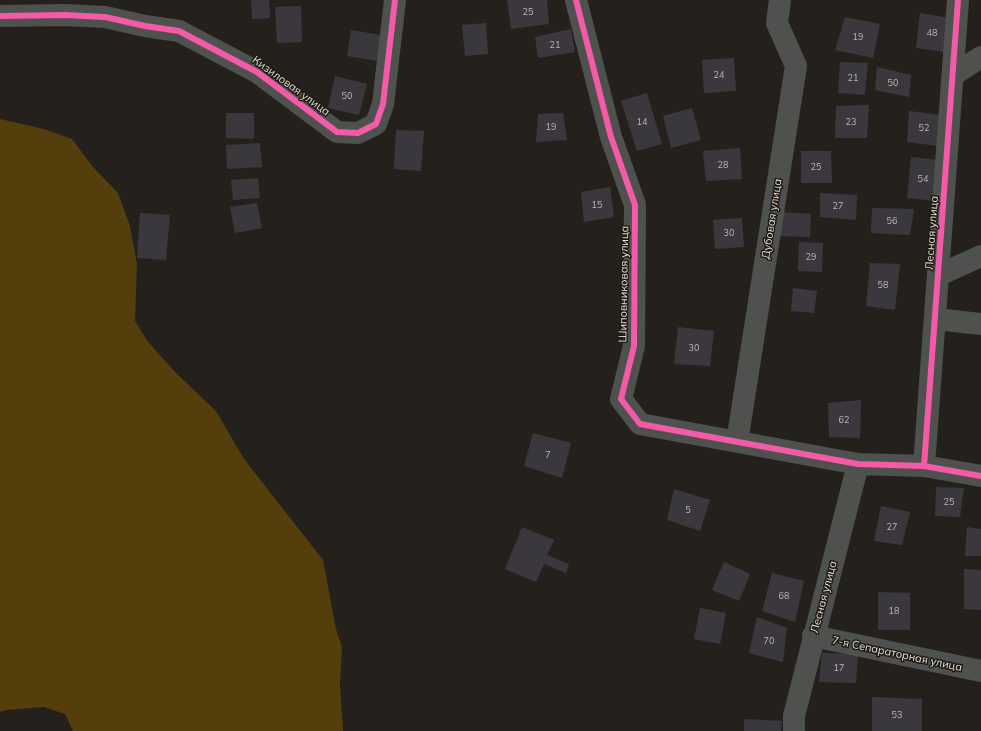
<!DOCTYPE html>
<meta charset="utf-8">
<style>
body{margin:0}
canvas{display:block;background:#24211c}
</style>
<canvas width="981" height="731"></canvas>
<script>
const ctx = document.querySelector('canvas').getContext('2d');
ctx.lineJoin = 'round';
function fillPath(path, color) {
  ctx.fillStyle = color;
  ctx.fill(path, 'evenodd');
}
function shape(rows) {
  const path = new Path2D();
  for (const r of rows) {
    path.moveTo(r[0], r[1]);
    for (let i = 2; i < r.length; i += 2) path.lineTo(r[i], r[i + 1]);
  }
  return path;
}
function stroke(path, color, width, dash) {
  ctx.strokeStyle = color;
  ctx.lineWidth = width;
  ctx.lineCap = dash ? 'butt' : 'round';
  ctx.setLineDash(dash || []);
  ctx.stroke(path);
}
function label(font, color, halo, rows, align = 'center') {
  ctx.font = font + ' Mulish,sans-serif';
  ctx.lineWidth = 3;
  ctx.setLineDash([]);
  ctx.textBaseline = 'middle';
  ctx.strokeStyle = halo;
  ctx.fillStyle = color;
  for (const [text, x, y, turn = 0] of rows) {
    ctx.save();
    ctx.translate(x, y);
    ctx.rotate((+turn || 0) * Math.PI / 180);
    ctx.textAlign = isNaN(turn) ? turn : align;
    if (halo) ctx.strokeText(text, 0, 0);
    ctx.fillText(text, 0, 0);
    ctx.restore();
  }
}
const forest = shape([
 [0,119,44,129,72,139,93,167,118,193,130,226,137,264,135,321,148,342,177,374,216,411,244,459,323,560,336,629,342,647,340,684,343,731,73,731,65,714,44,707,6,710,0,712]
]);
const building = shape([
 [251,0,269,0,270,18,252,19],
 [507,0,547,0,549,24,511,29],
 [301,6,302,42,277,43,275,7],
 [920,13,949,18,945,52,916,48],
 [845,17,880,24,873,58,835,50],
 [486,23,488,54,465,56,462,25],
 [571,29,575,52,538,58,535,37],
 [351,30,387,36,383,62,347,56],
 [734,58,736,91,704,93,702,60],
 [840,62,868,63,865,95,838,93],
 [877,67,911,75,909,97,875,90],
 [335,76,367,84,359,115,328,108],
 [647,93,662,144,637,151,621,101],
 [869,105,867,138,835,138,836,106],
 [692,108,701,140,671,148,663,116],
 [909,111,942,115,938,146,907,142],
 [226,113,254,113,254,139,226,138],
 [563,113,567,140,536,142,538,114],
 [396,130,424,131,421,171,394,169],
 [260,143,262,167,227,169,226,145],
 [740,148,742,179,706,181,703,151],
 [801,151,831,151,832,183,801,183],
 [911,157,939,160,936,201,907,198],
 [258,178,260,198,233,200,231,180],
 [610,187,614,217,584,222,581,192],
 [820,193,857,195,856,220,820,217],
 [257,203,262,228,235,233,230,207],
 [872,208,914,209,910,235,871,233],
 [781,212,811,214,810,237,779,236],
 [140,213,170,215,166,260,137,258],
 [742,218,744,247,715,249,713,220],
 [799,242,823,243,822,272,798,271],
 [870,263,900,264,895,310,866,306],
 [793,288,817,291,814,313,791,311],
 [678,327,714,331,710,366,674,364],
 [861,400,860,438,829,437,828,403],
 [533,433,571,443,562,478,524,466],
 [936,487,964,488,960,517,935,516],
 [674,489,710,500,700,531,667,520],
 [881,506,910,512,902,545,874,541],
 [522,527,554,540,547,555,569,564,566,573,544,564,536,582,505,569],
 [967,527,981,529,981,556,965,556],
 [724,562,750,574,739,601,712,590],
 [964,569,981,570,981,610,964,609],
 [772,573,804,581,795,622,762,611],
 [878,592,910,593,910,630,878,630],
 [700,608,726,613,720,644,694,639],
 [757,617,787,628,783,662,749,653],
 [822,653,858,654,856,683,819,682],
 [872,697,922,699,922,731,872,731],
 [744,719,782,721,781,731,744,731]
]);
const minor = shape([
 [576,0,611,137,635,205,634,346,621,399,640,424,858,464,924,466,981,476],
 [0,16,65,15,105,17,145,26,179,31,257,72,337,132,358,133,376,124,383,104,395,0],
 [953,75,981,57],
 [939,275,981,256],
 [936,319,981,324],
 [737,442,796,66,777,23,780,0],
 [924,466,958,0],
 [813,636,981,671],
 [794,731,794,716,858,464]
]);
const cycleway = shape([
 [576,0,611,137,635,205,634,346,621,399,640,424,858,464,924,466,981,476],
 [0,16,65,15,105,17,145,26,179,31,257,72,337,132,358,133,376,124,383,104,395,0],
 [924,466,958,0]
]);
const numberNames = [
 ["25",528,12],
 ["48",932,33],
 ["19",858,37],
 ["21",555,45],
 ["24",719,75],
 ["21",853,78],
 ["50",893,83],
 ["50",347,96],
 ["14",642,122],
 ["23",851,122],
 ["19",551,127],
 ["52",924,128],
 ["28",723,165],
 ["25",816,167],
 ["54",923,179],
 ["15",597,205],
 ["27",838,206],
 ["56",892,221],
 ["30",729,233],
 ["29",811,257],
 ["58",883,285],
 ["30",694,348],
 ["62",844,420],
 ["7",548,455],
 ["25",949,502],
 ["5",688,510],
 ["27",892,527],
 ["68",784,596],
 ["18",894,611],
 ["70",769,641],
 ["17",839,668],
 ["53",897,715]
];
const streetNames = [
 ["Кизиловая улица",291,86,36],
 ["Дубовая улица",772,219,-81],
 ["Лесная улица",932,233,-86],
 ["Шиповниковая улица",624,284,-89],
 ["Лесная улица",824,597,-75],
 ["7-я Сепараторная улица",897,654,12]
];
fillPath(forest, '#543e0b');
fillPath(building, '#3b383d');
stroke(minor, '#4f514f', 22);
stroke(cycleway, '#f35aa7', 6);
label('9px', '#bab7b3', null, numberNames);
label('11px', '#e4e1da', '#1e1910', streetNames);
</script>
